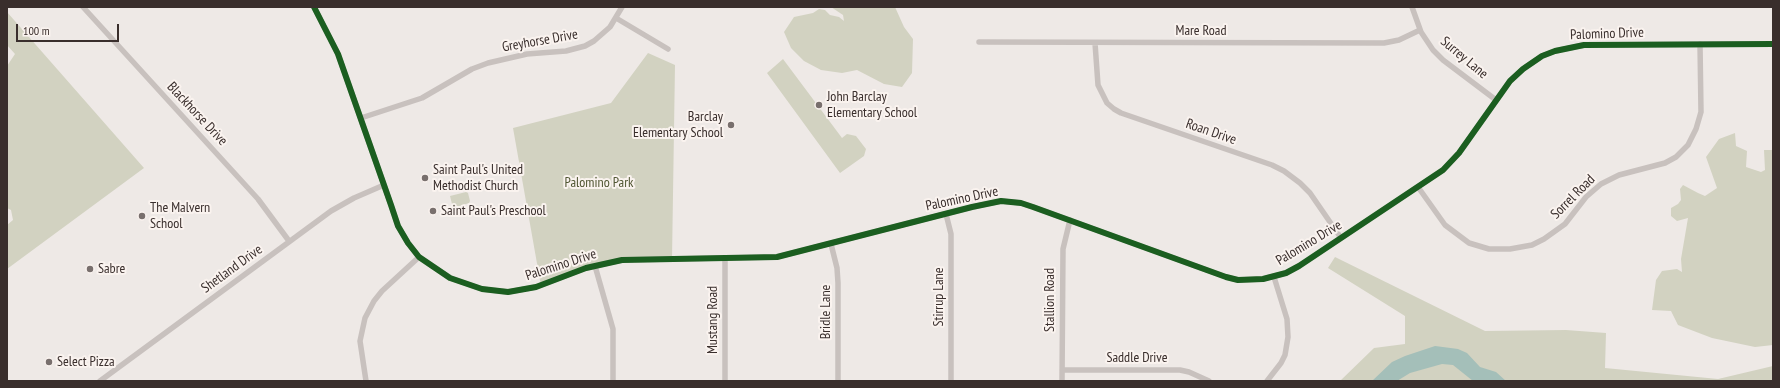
<!DOCTYPE html>
<style>
body{margin:0}
#map{position:relative;width:1780px;height:388px;overflow:hidden;background:#eee9e6;font-family:"PT Sans Narrow",sans-serif}
canvas{display:block}
.frame{position:absolute;inset:0;border:8px solid #392e2c;pointer-events:none}
.scale{position:absolute;left:16px;top:24px;width:103px;height:18px;box-sizing:border-box;border:2px solid #392e2c;border-top:0;padding-left:5px;font-size:12px;line-height:14px;white-space:nowrap;color:#392e2c;-webkit-text-stroke:3px #faf3ef;paint-order:stroke}
</style>
<div id="map">
<canvas width="1780" height="388"></canvas>
<div class="frame"></div>
<div class="scale">100 m</div>
</div>
<script>
const ctx = document.querySelector('canvas').getContext('2d');
ctx.lineJoin = 'round';
function fillPath(path, color) {
  ctx.fillStyle = color;
  ctx.fill(path, 'evenodd');
}
function shape(rows) {
  const path = new Path2D();
  for (const r of rows) {
    path.moveTo(r[0], r[1]);
    for (let i = 2; i < r.length; i += 2) path.lineTo(r[i], r[i + 1]);
  }
  return path;
}
function stroke(path, color, width, dash) {
  ctx.strokeStyle = color;
  ctx.lineWidth = width;
  ctx.lineCap = dash ? 'butt' : 'round';
  ctx.setLineDash(dash || []);
  ctx.stroke(path);
}
function label(font, color, halo, rows, align = 'center') {
  ctx.font = font + ' "PT Sans Narrow",sans-serif';
  ctx.lineWidth = 4;
  ctx.setLineDash([]);
  ctx.textBaseline = 'middle';
  ctx.strokeStyle = halo;
  ctx.fillStyle = color;
  for (const [text, x, y, turn = 0] of rows) {
    ctx.save();
    ctx.translate(x, y);
    ctx.rotate((+turn || 0) * Math.PI / 180);
    ctx.textAlign = isNaN(turn) ? turn : align;
    if (halo) ctx.strokeText(text, 0, 0);
    ctx.fillText(text, 0, 0);
    ctx.restore();
  }
}
const green = shape([
 [831,7,895,7,904,27,913,39,912,73,902,87,884,84,857,70,842,73,821,70,804,61,791,48,784,32,794,17,813,13,819,9,825,10,830,15,839,17,844,21,843,15],
 [7,12,144,168,7,269,7,225,13,220,11,210,7,208,7,66,15,54,7,45],
 [648,53,675,65,672,259,610,262,541,286,513,128,611,103],
 [783,59,842,138,847,134,856,136,866,149,864,156,840,173,767,73],
 [1735,133,1736,146,1747,151,1746,167,1761,172,1765,170,1764,150,1773,150,1773,345,1755,347,1712,338,1678,325,1671,311,1652,310,1656,280,1662,271,1677,269,1682,272,1681,259,1688,218,1677,221,1671,216,1671,208,1678,204,1681,200,1680,189,1683,185,1698,193,1705,196,1717,188,1706,157,1719,139],
 [466,192,468,193,470,201,469,203,453,208,450,196],
 [1335,257,1485,331,1566,330,1606,333,1605,368,1718,379,1773,366,1773,381,1340,381,1374,348,1405,344,1405,316,1328,268]
]);
const water = shape([
 [1435,346,1458,349,1467,353,1480,367,1496,372,1506,381,1473,381,1453,365,1442,364,1410,373,1397,381,1372,381,1392,362,1405,356]
]);
const minor = shape([
 [83,7,258,199,289,241],
 [314,7,338,54,391,205,398,226,408,243,419,257,450,278,482,289,508,292,536,287,586,268,622,260,777,257,972,207,1001,201,1021,203,1033,207,1226,277,1238,280,1263,279,1286,273,1299,266,1443,170,1459,153,1510,81,1523,69,1542,56,1555,51,1584,45,1773,44],
 [1412,7,1421,32,1433,50,1443,60,1496,100],
 [616,18,668,49],
 [979,42,1384,43,1399,40,1420,30],
 [1095,43,1098,85,1107,103,1114,109,1121,113,1272,165,1284,171,1300,183,1310,193,1341,238],
 [361,118,422,98,472,69,488,63,527,54,566,51,585,46,594,41,610,27,622,7],
 [1418,187,1445,225,1469,243,1489,249,1510,249,1532,245,1544,239,1565,224,1586,197,1601,184,1619,175,1665,163,1676,157,1688,145,1696,129,1701,112,1700,44],
 [946,214,951,234,951,381],
 [831,244,837,268,838,283,838,381],
 [725,259,725,381],
 [595,266,613,329,613,381],
 [1062,370,1180,370,1189,372,1209,381],
 [100,381,331,211,354,198,384,185],
 [366,381,360,341,365,318,374,301,382,291,419,257],
 [1062,381,1063,249,1070,220],
 [1267,381,1281,363,1285,355,1288,337,1287,319,1274,277]
]);
const cycleway = shape([
 [314,7,338,54,391,205,398,226,408,243,419,257,450,278,482,289,508,292,536,287,586,268,622,260,777,257,972,207,1001,201,1021,203,1033,207,1226,277,1238,280,1263,279,1286,273,1299,266,1443,170,1459,153,1510,81,1523,69,1542,56,1555,51,1584,45,1773,44]
]);
const markers = [
 [819,105,4,"#786f6d"],
 [731,125,4,"#786f6d"],
 [425,178,4,"#786f6d"],
 [433,211,4,"#786f6d"],
 [142,216,4,"#786f6d"],
 [90,269,4,"#786f6d"],
 [49,362,4,"#786f6d"]
];
const streetNames = [
 ["Mare Road",1201,31],
 ["Palomino Drive",1607,34,-2],
 ["Greyhorse Drive",540,41,-10],
 ["Surrey Lane",1464,58,40],
 ["Blackhorse Drive",197,114,47],
 ["Roan Drive",1211,132,19],
 ["Sorrel Road",1573,197,-45],
 ["Palomino Drive",962,199,-12],
 ["Palomino Drive",1309,243,-31],
 ["Palomino Drive",561,265,-18],
 ["Shetland Drive",232,269,-36],
 ["Stirrup Lane",939,297,-90],
 ["Stallion Road",1050,300,-90],
 ["Bridle Lane",826,312,-90],
 ["Mustang Road",713,320,-90],
 ["Saddle Drive",1137,358]
];
const poiNames = [
 ["John Barclay",827,97],
 ["Elementary School",827,113],
 ["Barclay",723,117,"right"],
 ["Elementary School",723,133,"right"],
 ["Saint Paul's United",433,170],
 ["Methodist Church",433,186],
 ["The Malvern",150,208],
 ["School",150,224],
 ["Saint Paul's Preschool",441,211],
 ["Sabre",98,269],
 ["Select Pizza",57,362]
];
const parkNames = [
 ["Palomino Park",599,183]
];
fillPath(green, '#d2d2c1');
fillPath(water, '#a4bfb9');
stroke(minor, '#c8c1be', 5.5);
stroke(cycleway, '#1b5e20', 6);
for (const [x, y, r, color] of markers) {
  const dot = new Path2D();
  dot.arc(x, y, r, 0, 2 * Math.PI);
  ctx.fillStyle = color;
  ctx.fill(dot);
  stroke(dot, '#faf3ef', 1.5);
}
label('14px', '#392e2c', '#faf3ef', streetNames);
label('14px', '#392e2c', '#faf3ef', poiNames, 'left');
label('14px', '#4f5532', '#faf3ef', parkNames);
</script>
